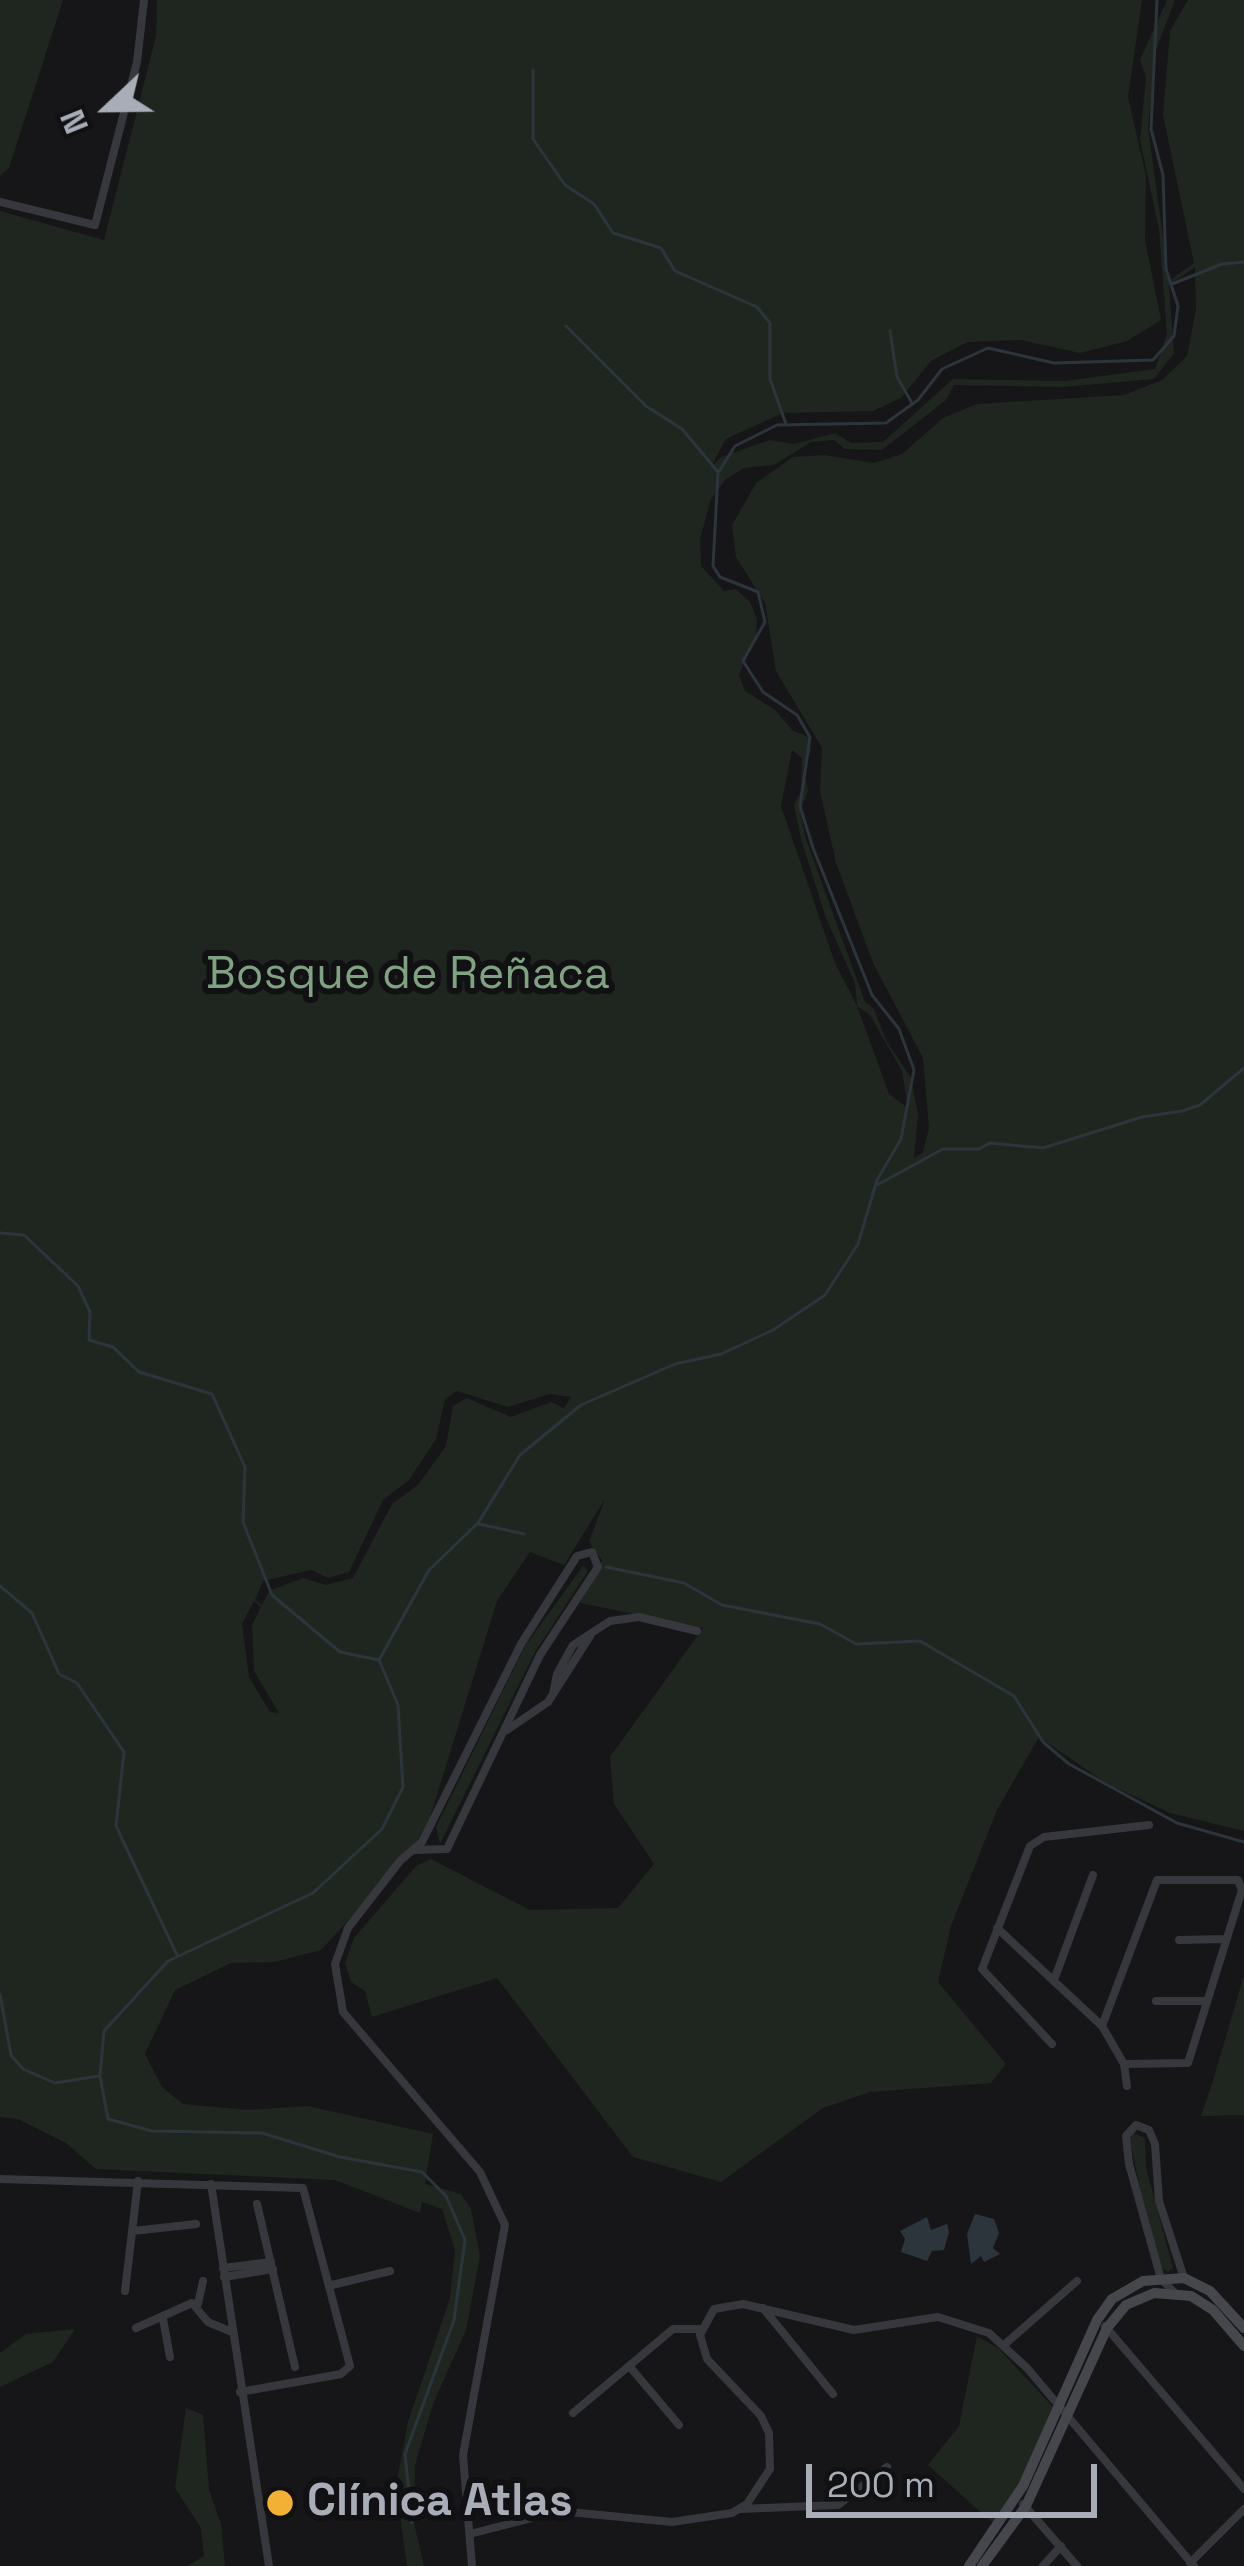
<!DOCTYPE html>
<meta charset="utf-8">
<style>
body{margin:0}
#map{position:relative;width:1244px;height:2566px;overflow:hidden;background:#161618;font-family:"Space Grotesk",sans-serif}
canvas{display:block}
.north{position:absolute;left:48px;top:48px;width:120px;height:120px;-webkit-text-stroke:9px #111113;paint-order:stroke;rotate:248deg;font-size:33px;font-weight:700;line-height:48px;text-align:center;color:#a8adb8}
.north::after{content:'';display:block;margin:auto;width:42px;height:54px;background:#a8adb8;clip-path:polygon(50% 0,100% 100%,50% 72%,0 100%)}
.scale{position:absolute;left:806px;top:2464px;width:291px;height:54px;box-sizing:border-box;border:6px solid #a8adb8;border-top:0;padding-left:15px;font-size:36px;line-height:42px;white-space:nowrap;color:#a8adb8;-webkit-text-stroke:9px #111113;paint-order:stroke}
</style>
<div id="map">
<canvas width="1244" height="2566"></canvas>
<div class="north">N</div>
<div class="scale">200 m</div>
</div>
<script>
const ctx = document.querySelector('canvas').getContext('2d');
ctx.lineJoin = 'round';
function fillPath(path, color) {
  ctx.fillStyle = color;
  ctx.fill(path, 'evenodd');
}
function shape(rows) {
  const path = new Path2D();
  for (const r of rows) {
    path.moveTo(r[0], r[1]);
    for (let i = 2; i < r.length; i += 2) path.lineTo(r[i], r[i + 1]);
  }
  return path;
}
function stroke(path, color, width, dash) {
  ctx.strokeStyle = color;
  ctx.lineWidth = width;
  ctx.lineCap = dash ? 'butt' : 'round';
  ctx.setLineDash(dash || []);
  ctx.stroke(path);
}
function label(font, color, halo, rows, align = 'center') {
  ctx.font = font + ' "Space Grotesk",sans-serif';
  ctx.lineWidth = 12;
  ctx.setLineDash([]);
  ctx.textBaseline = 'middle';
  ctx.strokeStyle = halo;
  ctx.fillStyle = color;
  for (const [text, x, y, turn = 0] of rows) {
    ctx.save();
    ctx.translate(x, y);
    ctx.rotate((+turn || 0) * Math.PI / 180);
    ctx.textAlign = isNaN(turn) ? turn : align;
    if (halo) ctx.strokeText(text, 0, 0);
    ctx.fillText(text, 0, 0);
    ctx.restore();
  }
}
const green = shape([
 [0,0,63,0,9,168,0,176],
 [157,0,1142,0,1128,97,1146,176,1145,240,1161,320,1127,341,1080,353,1021,340,967,342,931,361,901,398,873,411,783,413,726,439,711,467,721,457,770,440,794,444,835,433,851,443,883,442,953,379,1065,381,1155,369,1167,334,1159,229,1140,140,1146,77,1140,60,1167,0,1175,0,1156,50,1148,128,1169,281,1194,263,1163,115,1170,31,1188,0,1244,0,1244,1831,1170,1813,1106,1783,1039,1737,997,1810,951,1926,938,1982,1006,2064,991,2083,870,2092,823,2108,721,2182,633,2157,497,1978,372,2017,365,1991,351,1982,345,1963,354,1938,416,1866,431,1859,530,1910,618,1908,654,1864,614,1804,610,1757,703,1628,580,1603,602,1560,589,1542,605,1499,564,1565,530,1552,497,1601,428,1824,407,1857,321,1950,274,1962,231,1963,175,1990,145,2054,162,2087,183,2104,247,2110,308,2106,433,2134,425,2184,461,2194,471,2209,480,2256,466,2330,433,2404,415,2465,414,2523,424,2566,407,2566,396,2486,408,2422,450,2298,455,2250,442,2209,422,2202,420,2213,335,2180,96,2169,66,2143,18,2119,0,2117,0,211,104,240,156,36],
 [1195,267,1196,309,1187,356,1162,380,1124,395,977,404,943,418,902,454,874,463,824,455,793,457,756,483,732,525,736,557,765,603,776,671,822,748,820,791,836,863,873,963,923,1058,929,1128,923,1152,914,1158,918,1115,911,1078,886,1040,874,1009,865,1002,806,839,800,811,808,791,803,768,811,751,809,737,793,731,775,710,745,691,739,675,756,636,757,619,750,602,736,589,724,591,701,566,700,539,711,499,726,479,744,468,774,465,811,442,834,440,845,449,882,450,946,400,954,385,1063,387,1154,379,1174,353,1169,285],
 [792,750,802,758,801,791,794,805,801,839,826,918,855,983,857,1006,835,963,781,806],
 [857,1006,870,1015,902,1071,908,1108,889,1094],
 [457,1391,508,1407,550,1394,571,1397,564,1408,551,1402,511,1417,467,1398,453,1406,446,1446,418,1485,392,1504,353,1578,326,1585,303,1578,269,1591,262,1605,255,1600,263,1581,311,1570,328,1578,349,1572,383,1500,409,1480,436,1439,445,1399],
 [254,1601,261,1607,252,1625,254,1671,279,1713,270,1712,249,1677,242,1624],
 [583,1566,588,1571,535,1652,440,1844,436,1827,525,1646],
 [1244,1975,1244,2115,1201,2116,1212,2084],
 [1133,2133,1145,2138,1146,2168,1173,2268,1168,2272,1160,2266,1143,2204,1130,2140],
 [75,2329,53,2362,0,2387,0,2353,26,2334],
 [977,2336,999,2349,1054,2408,1015,2495,993,2523,928,2465,959,2426],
 [186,2408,203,2415,209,2490,221,2524,225,2566,188,2566,204,2556,201,2528,175,2488]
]);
const water = shape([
 [975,2214,994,2219,999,2233,993,2248,1000,2254,984,2262,981,2256,971,2264,967,2234],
 [927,2217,931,2230,947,2224,949,2232,944,2250,932,2251,927,2261,901,2252,905,2239,900,2231]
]);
const stream = shape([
 [533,70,533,139,565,185,594,204,613,233,661,248,675,271,757,307,770,323,770,379,786,424],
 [1172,284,1222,264,1244,262],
 [566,326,646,406,682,429,718,472],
 [890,331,897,377,912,403],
 [877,1185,943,1149,979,1149,990,1143,1043,1148,1142,1117,1182,1111,1200,1105,1244,1068],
 [0,1233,24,1235,78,1286,90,1312,89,1340,113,1347,139,1372,212,1394,245,1467,243,1522,272,1595,340,1652,379,1660],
 [479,1524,524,1534],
 [606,1567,684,1583,722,1605,820,1624,856,1644,920,1641,1014,1696,1043,1742,1069,1764,1177,1823,1244,1842],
 [0,1586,32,1613,59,1674,77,1683,124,1752,116,1826,177,1955],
 [0,1994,11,2055,23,2069,55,2083,99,2076],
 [412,2523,405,2454,454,2320,465,2240,446,2196,422,2172,340,2157,262,2133,152,2131,108,2119,100,2076,104,2031,168,1961,313,1893,382,1829,403,1787,398,1705,379,1660,429,1570,478,1523,520,1455,581,1405,675,1364,721,1354,773,1330,825,1295,858,1244,877,1180,901,1139,914,1070,899,1029,872,995,813,848,800,806,810,737,797,715,763,692,743,661,765,622,758,592,720,577,713,566,718,473,735,446,777,425,886,423,918,400,942,369,988,348,1054,363,1153,360,1174,336,1178,306,1166,269,1163,175,1151,129,1157,0]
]);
const street = shape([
 [0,202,95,225,137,62,144,0],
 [553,1694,557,1674,573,1645,610,1621,639,1617,697,1631],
 [507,1730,548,1702,590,1636],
 [415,1850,447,1849,540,1655,598,1567,592,1552,577,1556,521,1644,422,1842,400,1861,348,1928,335,1964,343,2012,480,2172,505,2225,463,2455,472,2566],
 [997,1928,1102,2026,1124,2064,1127,2086],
 [1179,1940,1224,1939],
 [1054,1980,1093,1875],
 [1156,2001,1206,2001],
 [1102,2026,1157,1880,1238,1880,1242,1890,1188,2063,1124,2064],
 [1052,2044,982,1969,1030,1846,1044,1837,1149,1825],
 [0,2179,303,2188,350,2366,341,2374,240,2392],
 [211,2184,269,2566],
 [257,2204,295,2367],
 [133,2231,196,2224],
 [223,2268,271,2262],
 [224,2277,273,2269],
 [332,2285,390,2271],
 [125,2291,138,2181],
 [1174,2292,1161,2279,1129,2164,1126,2136,1136,2125,1149,2130,1155,2144,1159,2201,1184,2278],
 [198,2304,203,2281],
 [763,2308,833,2394],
 [163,2319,170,2357],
 [1105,2326,1244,2489],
 [136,2328,192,2303,208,2322,232,2332],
 [1004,2345,1077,2281],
 [630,2367,679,2425],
 [573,2413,673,2329,701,2329],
 [1023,2504,1077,2566],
 [740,2509,838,2505,887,2467],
 [470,2534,559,2511,672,2522,732,2513,747,2504,770,2469,769,2433,761,2416,707,2359,700,2335,714,2309,743,2304,854,2330,938,2317,989,2333,1027,2368,1194,2566],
 [1190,2563,1244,2509],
 [1043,2566,1061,2546]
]);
const secondary = shape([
 [969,2566,1023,2486,1097,2320,1112,2299,1143,2281,1184,2278,1210,2291,1244,2328],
 [982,2566,1026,2506,1107,2328,1126,2305,1154,2293,1191,2296,1213,2310,1244,2346]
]);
const markers = [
 [280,2503,15,"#f2b134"]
];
const parkNames = [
 ["Bosque de Reñaca",408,976]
];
const poiNames = [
 ["Clínica Atlas",307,2503]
];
fillPath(green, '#1e261f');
fillPath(water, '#2c353c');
stroke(stream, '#2c353c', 3);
stroke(street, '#37383d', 8);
stroke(secondary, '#45474d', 10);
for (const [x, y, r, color] of markers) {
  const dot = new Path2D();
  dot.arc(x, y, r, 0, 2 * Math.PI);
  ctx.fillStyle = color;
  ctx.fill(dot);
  stroke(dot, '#111113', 4.5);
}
label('45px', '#7fa381', '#111113', parkNames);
label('bold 45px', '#a8adb8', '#111113', poiNames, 'left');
</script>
